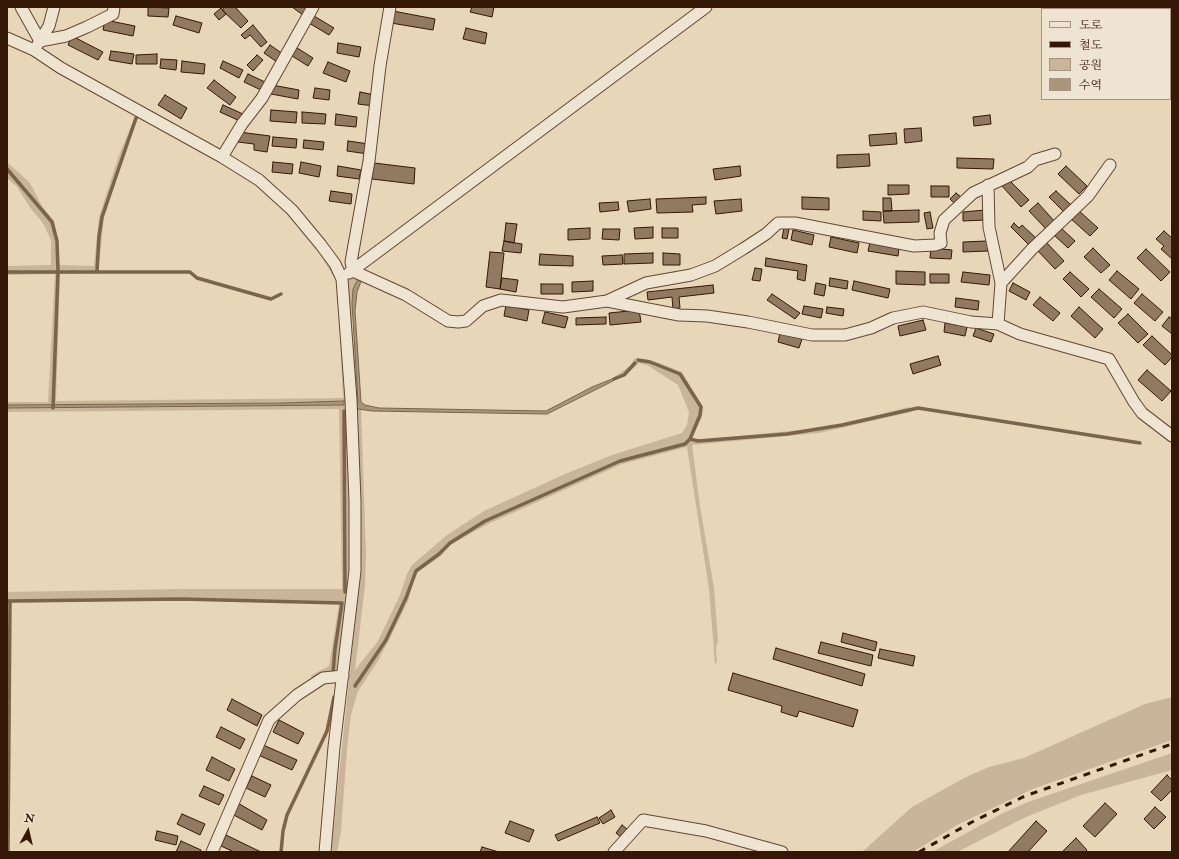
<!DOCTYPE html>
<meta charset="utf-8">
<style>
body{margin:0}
#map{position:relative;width:1179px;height:859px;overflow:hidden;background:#e7d6b8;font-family:"IM FELL Double Pica","Noto Serif KR",serif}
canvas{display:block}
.frame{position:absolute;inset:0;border:8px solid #351705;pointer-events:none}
.legend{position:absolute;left:1041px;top:8px;width:130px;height:92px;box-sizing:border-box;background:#efe4d1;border:1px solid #a5927f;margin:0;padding:5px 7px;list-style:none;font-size:12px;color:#351705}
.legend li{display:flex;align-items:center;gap:8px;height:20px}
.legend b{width:20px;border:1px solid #a5927f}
.north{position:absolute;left:8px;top:811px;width:40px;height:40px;-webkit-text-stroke:3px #efe4d1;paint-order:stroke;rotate:8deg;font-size:11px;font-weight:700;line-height:16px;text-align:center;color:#351705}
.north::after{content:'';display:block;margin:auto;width:14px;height:18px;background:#351705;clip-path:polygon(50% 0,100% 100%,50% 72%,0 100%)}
</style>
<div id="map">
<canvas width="1179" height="859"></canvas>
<div class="frame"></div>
<ul class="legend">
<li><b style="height:5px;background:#efe4d1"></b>도로</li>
<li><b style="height:5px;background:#351705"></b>철도</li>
<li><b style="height:11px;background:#c9b69a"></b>공원</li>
<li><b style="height:11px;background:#aa957b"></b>수역</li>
</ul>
<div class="north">N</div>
</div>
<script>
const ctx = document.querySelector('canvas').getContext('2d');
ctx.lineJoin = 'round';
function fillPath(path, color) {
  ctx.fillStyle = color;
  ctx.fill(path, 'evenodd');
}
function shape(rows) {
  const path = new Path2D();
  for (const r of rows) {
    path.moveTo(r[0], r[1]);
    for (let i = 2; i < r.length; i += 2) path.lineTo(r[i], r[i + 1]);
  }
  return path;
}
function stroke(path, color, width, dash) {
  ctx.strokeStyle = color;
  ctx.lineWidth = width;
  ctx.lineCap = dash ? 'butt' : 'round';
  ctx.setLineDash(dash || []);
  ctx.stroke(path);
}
const green = shape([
 [7,41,34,52,62,71,221,158,258,182,282,203,307,231,333,267,338,280,341,294,347,407,349,504,349,592,346,593,345,602,347,605,337,672,315,679,310,676,329,666,339,604,181,600,7,603,7,592,181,589,342,589,339,409,11,412,7,412,7,408,343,405,344,402,7,405,7,402,48,402,55,274,7,275,7,266,51,265,51,240,43,223,31,209,17,187,7,178,7,162,30,183,42,206,54,221,58,241,60,265,94,266,99,217,118,158,136,114,96,94,30,53,7,45],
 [139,116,256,182,289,216,319,253,336,280,338,294,343,398,56,401,60,274,98,273,104,218,123,157],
 [357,277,362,279,358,279,353,289,352,322,358,403,356,407,361,409,366,554,365,586,355,670,378,641,400,595,407,574,412,565,447,535,484,511,565,474,612,455,682,433,687,425,689,412,678,385,647,365,639,363,626,375,613,381,617,378,614,377,630,366,634,359,645,359,657,362,682,372,703,407,702,417,692,438,698,440,810,429,841,424,909,407,911,412,819,433,692,445,700,506,714,588,718,641,716,648,717,662,715,664,709,589,687,447,622,464,486,525,450,545,441,556,416,573,408,601,389,640,378,661,358,691,351,715,347,749,341,831,337,852,331,852,360,574,347,278],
 [1172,697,1172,740,1033,789,957,825,913,852,862,852,912,807,966,777,989,767,1024,758,1145,704],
 [1172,753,1172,770,1081,795,1026,817,957,852,932,852,1001,814,1028,802]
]);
const water = shape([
 [358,279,362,279,357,292,355,311,361,402,365,405,379,408,546,411,592,387,617,377,613,381,547,414,372,411,358,409,356,407,358,403,352,303,353,289,358,279],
 [344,401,344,405,7,408,7,405,282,403,344,401]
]);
const stream = shape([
 [7,169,52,222,57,241,58,272,53,408],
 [97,271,99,236,102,217,136,118],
 [7,272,190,272,197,278,271,299,281,294],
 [638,360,650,362,680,374,701,407,700,415,690,439],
 [614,379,624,375,635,363],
 [344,411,345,592],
 [7,601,181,599,342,603,335,649,333,673],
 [355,686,386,640,406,598,416,571,439,554,450,543,485,521,620,461,685,444,690,439,698,441,787,434,842,425,918,408,1140,443],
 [8,852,10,601],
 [281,852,283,831,287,815,327,731,334,697]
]);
const building = shape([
 [148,7,169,8,168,17,148,16,148,7],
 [225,7,235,7,248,21,241,28,222,10,225,7],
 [292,7,306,7,307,8,303,15,292,7],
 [472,7,494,7,492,17,470,12,472,7],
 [1088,7,1109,7,1110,9,1089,9,1088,7],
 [1152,7,1172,7,1172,14,1170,15,1170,9,1149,9,1152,7],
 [221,8,226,14,219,20,214,14,221,8],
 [393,11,435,19,433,30,391,23,393,11],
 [176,16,202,23,199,33,173,25,176,16],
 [314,16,334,28,329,35,309,23,314,16],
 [105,20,135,26,133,36,103,30,105,20],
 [253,25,267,42,261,47,250,35,245,39,241,35,253,25],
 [466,28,487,33,485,44,463,39,466,28],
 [72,36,103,52,98,60,68,45,72,36],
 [338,43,361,47,359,57,337,53,338,43],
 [270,45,283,54,277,62,264,53,270,45],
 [294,46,313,58,308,66,289,54,294,46],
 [111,51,134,54,132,64,109,60,111,51],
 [157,54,157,64,136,64,136,55,157,54],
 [257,55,263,60,253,71,247,65,257,55],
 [161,59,177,60,176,70,160,68,161,59],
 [182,61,205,64,204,74,181,72,182,61],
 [223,61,243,70,239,78,220,68,223,61],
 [328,62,350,71,346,82,323,73,328,62],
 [248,74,265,82,261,90,244,82,248,74],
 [214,80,236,97,230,105,207,88,214,80],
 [272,85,299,90,298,99,271,94,272,85],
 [315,88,330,90,329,100,313,98,315,88],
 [360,92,375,95,374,106,358,104,360,92],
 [165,95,187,108,181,119,158,105,165,95],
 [223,105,243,114,240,121,220,112,223,105],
 [271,110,297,112,296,123,270,121,271,110],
 [302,112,326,114,325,124,302,123,302,112],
 [336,114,357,117,356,127,335,125,336,114],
 [990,115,991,124,974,126,973,117,990,115],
 [921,128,922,141,905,143,904,129,921,128],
 [239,132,270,136,267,152,254,150,254,144,238,142,239,132],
 [896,133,897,144,870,146,869,135,896,133],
 [273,137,297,139,296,148,272,146,273,137],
 [304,140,324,142,323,150,303,148,304,140],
 [348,141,369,144,368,154,347,151,348,141],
 [869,154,870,166,837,168,837,155,869,154],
 [957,158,994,159,993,169,957,168,957,158],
 [273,162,293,164,292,174,272,172,273,162],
 [301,162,321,166,319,177,299,173,301,162],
 [374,163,415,168,414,184,372,179,374,163],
 [338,166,361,170,359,179,337,176,338,166],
 [740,166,741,176,715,180,713,169,740,166],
 [1066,166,1087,186,1079,194,1058,174,1066,166],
 [1009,180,1029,200,1021,207,1002,186,1009,180],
 [888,185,909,185,909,194,888,195,888,185],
 [931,186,949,186,949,197,931,197,931,186],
 [331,191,352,194,351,204,329,201,331,191],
 [1056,191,1071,205,1064,212,1049,197,1056,191],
 [956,193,961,197,955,204,950,199,956,193],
 [706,197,706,204,692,205,693,212,657,213,656,199,706,197],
 [802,197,829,198,829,210,802,209,802,197],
 [883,198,891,198,892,211,883,211,883,198],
 [650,199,651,209,629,212,627,201,650,199],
 [741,199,742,211,716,214,714,201,741,199],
 [618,202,619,210,600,212,599,203,618,202],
 [1038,203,1056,223,1048,231,1029,211,1038,203],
 [919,210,919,222,884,223,883,211,919,210],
 [985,210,986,220,963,221,963,212,985,210],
 [1078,210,1098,228,1090,236,1070,218,1078,210],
 [863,211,881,212,881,221,863,220,863,211],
 [930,212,933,228,927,229,924,213,930,212],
 [506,223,517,224,514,243,504,241,506,223],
 [1014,223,1019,228,1022,225,1037,239,1030,246,1011,227,1014,223],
 [653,227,653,238,635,239,634,228,653,227],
 [590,228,590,239,568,240,568,229,590,228],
 [662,228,678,228,678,238,662,238,662,228],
 [784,228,789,229,787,239,782,238,784,228],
 [1061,228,1075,241,1068,248,1054,235,1061,228],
 [603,229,620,229,619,240,602,239,603,229],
 [793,230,814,235,812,245,791,240,793,230],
 [1164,231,1172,238,1172,259,1161,249,1164,246,1156,239,1164,231],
 [831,237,859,243,857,253,829,247,831,237],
 [504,241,522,244,521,253,502,251,504,241],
 [987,241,988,251,963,252,963,242,987,241],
 [870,242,899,248,898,256,868,251,870,242],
 [1046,242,1064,261,1055,269,1037,250,1046,242],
 [931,248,952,250,951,259,930,258,931,248],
 [1093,248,1110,265,1101,273,1084,257,1093,248],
 [1146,249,1170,272,1161,281,1137,258,1146,249],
 [490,252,504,253,500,289,486,287,490,252],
 [653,253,653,263,624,264,624,254,653,253],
 [663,253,680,254,680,265,663,265,663,253],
 [540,254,573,256,573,266,539,265,540,254],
 [622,255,623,264,603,265,602,256,622,255],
 [766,258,807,265,805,281,797,279,798,271,765,266,766,258],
 [755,268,762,269,760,281,752,280,755,268],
 [896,271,925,272,925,285,896,284,896,271],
 [1117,271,1139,289,1131,299,1109,280,1117,271],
 [963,272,990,275,989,285,961,282,963,272],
 [1070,272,1089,289,1081,297,1063,279,1070,272],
 [930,274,949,274,949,283,930,283,930,274],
 [502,278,518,280,516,292,500,289,502,278],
 [830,278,848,281,847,289,829,286,830,278],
 [593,281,593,291,572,292,572,282,593,281],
 [854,281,890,289,888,298,852,290,854,281],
 [816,283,826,285,824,296,814,294,816,283],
 [1013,283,1030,292,1026,300,1009,291,1013,283],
 [541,284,563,284,563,294,541,294,541,284],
 [713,285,714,293,679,297,680,308,673,309,672,297,648,300,647,292,713,285],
 [1099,289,1122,309,1114,318,1091,297,1099,289],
 [772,294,800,313,795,319,767,300,772,294],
 [1142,294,1163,312,1155,321,1134,303,1142,294],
 [1040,297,1060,313,1053,321,1033,305,1040,297],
 [956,298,979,301,978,310,955,307,956,298],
 [506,305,529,310,527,321,504,316,506,305],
 [804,306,823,309,821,318,802,314,804,306],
 [827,307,844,309,843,316,826,313,827,307],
 [1079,307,1103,329,1095,338,1071,316,1079,307],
 [639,310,641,322,610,325,609,313,639,310],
 [545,312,568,317,565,328,542,323,545,312],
 [1128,314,1148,334,1138,343,1118,323,1128,314],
 [606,317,606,324,576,325,576,318,606,317],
 [1169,317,1172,319,1172,334,1162,326,1169,317],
 [923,320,926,330,900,336,898,326,923,320],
 [945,323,967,327,965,336,944,332,945,323],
 [976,328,994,334,991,342,973,336,976,328],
 [780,333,802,339,799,348,778,342,780,333],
 [1152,336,1172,355,1172,357,1165,365,1143,345,1152,336],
 [938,356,941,365,913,374,910,364,938,356],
 [1147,370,1171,391,1162,401,1138,380,1147,370],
 [843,633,877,642,875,651,841,642,843,633],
 [821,642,873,655,871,666,818,653,821,642],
 [776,648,865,674,862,686,773,659,776,648],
 [880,649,915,656,913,666,878,658,880,649],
 [733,673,858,710,853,727,799,711,797,717,781,712,782,706,728,690,733,673],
 [232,699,262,715,257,726,227,710,232,699],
 [279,720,304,733,298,744,273,732,279,720],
 [221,727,245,739,240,749,216,737,221,727],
 [261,744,297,760,292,770,256,754,261,744],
 [212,757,235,769,229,781,206,770,212,757],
 [1167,775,1172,780,1172,790,1161,801,1151,792,1167,775],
 [252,776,271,785,265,797,246,788,252,776],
 [204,786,224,795,219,805,199,796,204,786],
 [236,802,267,820,262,830,230,813,236,802],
 [1105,803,1117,814,1095,837,1083,826,1105,803],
 [1155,807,1166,817,1154,829,1144,819,1155,807],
 [611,810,615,817,603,824,599,818,611,810],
 [182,814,205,824,200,835,177,824,182,814],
 [597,817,600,823,558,841,555,835,597,817],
 [510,821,534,830,529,842,505,833,510,821],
 [1036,821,1047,831,1028,852,1008,852,1036,821],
 [622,825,627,829,621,837,616,833,622,825],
 [157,831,178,836,176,845,155,840,157,831],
 [226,835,261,852,234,852,221,846,226,835],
 [1076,838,1087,850,1085,852,1062,852,1076,838],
 [181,841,201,850,201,852,176,852,181,841],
 [482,847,499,852,480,852,482,847]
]);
const minor = shape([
 [21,7,40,41,66,36,87,27,113,14,114,7],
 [390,7,380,66,369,161,351,262,353,271,406,295,448,321,458,322,466,321,483,306,501,300,563,307,607,301,646,283,691,275,715,266,743,249,766,234,778,223,795,223,914,246,935,245,941,243,940,233,944,220,973,193,1028,167,1035,160,1055,154],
 [7,38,34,50,61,68,222,157,259,180,292,210,321,245,335,264,342,279,351,400,355,501,355,571,334,747,325,852],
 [38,44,49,26,54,7],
 [222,157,242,124,262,98,313,7],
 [349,273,706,7],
 [1001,283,1032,249,1088,196,1110,165],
 [607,301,679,315,707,316,748,322,812,335,845,335,871,328,893,318,923,312,971,322,998,324,1001,283,989,227,988,185],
 [998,324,1020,334,1109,359,1134,402,1142,413,1172,436],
 [212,852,269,720,297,695,323,678,343,676],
 [614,852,643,820,706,831,782,852]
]);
const rail = shape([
 [919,852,972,822,1025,796,1172,744]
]);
fillPath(green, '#c9b69a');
fillPath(water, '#aa957b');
stroke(water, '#7b634c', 1);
stroke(stream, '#7b634c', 3.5);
fillPath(building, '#927a62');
stroke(building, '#351705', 1);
stroke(minor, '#624732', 13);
stroke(minor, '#efe4d1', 11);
stroke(rail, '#351705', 3, [7, 7]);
</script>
